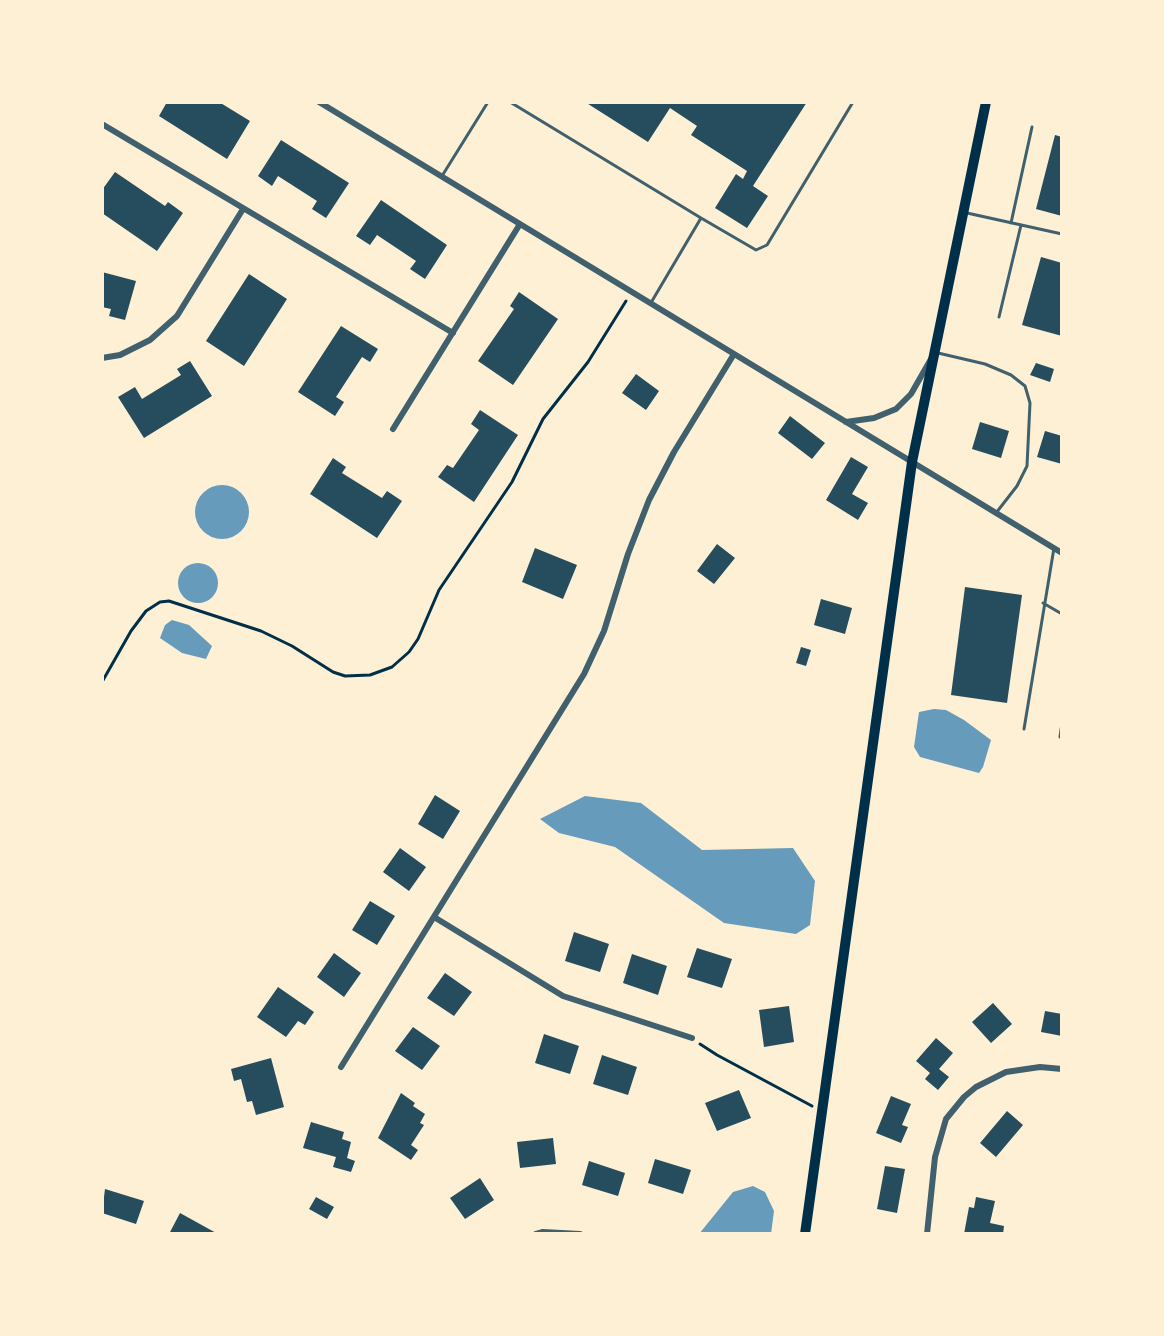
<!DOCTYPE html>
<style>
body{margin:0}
#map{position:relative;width:1164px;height:1336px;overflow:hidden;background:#fdf0d5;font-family:Roboto,sans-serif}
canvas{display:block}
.frame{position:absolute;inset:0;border:104px solid #fdf0d5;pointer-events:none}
</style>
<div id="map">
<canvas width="1164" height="1336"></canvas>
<div class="frame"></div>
</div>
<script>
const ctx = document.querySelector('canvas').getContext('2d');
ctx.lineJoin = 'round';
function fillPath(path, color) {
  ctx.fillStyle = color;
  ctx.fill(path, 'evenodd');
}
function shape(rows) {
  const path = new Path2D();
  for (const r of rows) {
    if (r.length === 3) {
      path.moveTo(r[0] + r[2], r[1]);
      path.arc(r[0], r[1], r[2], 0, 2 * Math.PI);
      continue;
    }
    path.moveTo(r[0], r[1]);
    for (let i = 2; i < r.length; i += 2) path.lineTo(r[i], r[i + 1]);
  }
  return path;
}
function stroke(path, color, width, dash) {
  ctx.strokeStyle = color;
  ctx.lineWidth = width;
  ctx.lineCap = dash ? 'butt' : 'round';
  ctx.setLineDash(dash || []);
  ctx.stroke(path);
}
const water = shape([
 [222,512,27],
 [198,583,20],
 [172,620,189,625,212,646,206,659,182,653,160,638,165,625],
 [934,709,946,710,964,720,991,740,983,767,979,773,920,757,914,747,919,712],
 [585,796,641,803,702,850,793,848,815,881,810,925,796,934,724,923,615,847,559,833,540,819],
 [753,1186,765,1192,774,1211,771,1234,699,1234,733,1192]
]);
const building = shape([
 [167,102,219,102,250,121,227,159,159,116],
 [585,102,807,102,753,186,768,196,747,228,715,208,736,174,743,179,747,171,691,135,697,126,670,108,648,142],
 [1055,135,1062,137,1062,216,1036,209],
 [281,140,349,183,326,218,312,209,317,201,278,176,272,186,258,176],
 [115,172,165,206,168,202,183,213,157,251,102,213,102,190],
 [381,200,447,245,425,279,410,269,416,261,377,235,370,245,356,236],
 [1041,257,1062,263,1062,336,1022,325],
 [102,272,136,281,125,320,109,316,111,309,102,307],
 [249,274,287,299,244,366,206,341],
 [519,292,558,319,513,385,478,361,514,309,510,306],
 [341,326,378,349,370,362,362,357,336,397,344,402,335,416,298,392],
 [190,361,212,396,144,438,118,397,135,387,142,399,181,375,177,369],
 [1036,363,1054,369,1050,382,1030,375],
 [636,374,659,391,646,410,622,393],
 [480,410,518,435,474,502,438,477,447,465,453,468,479,430,471,424],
 [790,416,825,443,812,459,778,433],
 [980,422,1009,431,1001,458,972,449],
 [1045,431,1062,436,1062,464,1037,457],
 [851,457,868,467,852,494,868,503,858,520,826,500],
 [333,458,346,467,342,473,382,498,387,491,402,501,377,538,310,494],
 [717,544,735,558,714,584,697,571],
 [535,548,577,565,563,599,522,582],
 [965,587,1022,595,1007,703,951,695],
 [821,599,852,608,845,634,814,625],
 [801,647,811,650,806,666,796,663],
 [435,795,460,811,443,839,418,824],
 [400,848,426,867,409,891,383,872],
 [370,901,395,916,377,945,352,930],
 [574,932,609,944,600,972,565,961],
 [697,948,732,959,722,988,687,977],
 [334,953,361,973,344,997,317,977],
 [632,954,667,966,658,995,623,983],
 [445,973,472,992,454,1016,427,998],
 [278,987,314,1012,305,1025,298,1021,286,1037,257,1017],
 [993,1003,1012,1024,991,1043,972,1022],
 [789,1006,794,1042,764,1047,759,1010],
 [1045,1011,1062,1014,1062,1036,1041,1032],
 [413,1027,440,1046,422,1070,395,1051],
 [544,1034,579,1046,570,1074,535,1063],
 [936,1038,953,1053,939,1069,949,1077,938,1090,925,1079,930,1073,916,1061],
 [602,1055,637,1067,628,1095,593,1084],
 [271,1058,284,1107,256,1115,252,1101,247,1102,241,1079,234,1081,231,1069],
 [739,1090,751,1118,717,1131,705,1103],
 [401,1093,415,1103,413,1106,425,1114,420,1123,424,1125,411,1145,418,1150,411,1160,378,1138],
 [891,1096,911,1104,902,1125,908,1127,901,1143,876,1133],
 [1007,1111,1023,1125,996,1157,980,1143],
 [311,1122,344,1132,342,1139,351,1142,347,1158,355,1161,351,1172,333,1167,336,1157,303,1148],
 [553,1138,556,1164,520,1168,517,1142],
 [655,1159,691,1170,683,1194,648,1183],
 [589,1161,625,1173,618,1196,582,1185],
 [885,1166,905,1169,897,1213,877,1209],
 [480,1178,494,1200,465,1219,450,1198],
 [105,1189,144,1201,136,1224,102,1213],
 [316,1197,334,1207,327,1219,309,1209],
 [976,1197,995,1201,990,1223,1004,1226,1003,1234,964,1234,969,1207,974,1208],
 [180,1213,218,1234,169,1234]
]);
const path = shape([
 [102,682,131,631,146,611,160,602,169,601,261,631,292,646,333,672,345,676,370,675,392,667,409,652,418,639,439,590,512,482,543,419,588,362,626,301],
 [700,1044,717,1055,812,1106]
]);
const service = shape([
 [510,102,701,218],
 [442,176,488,102],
 [967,213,1062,234],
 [1011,223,1032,127],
 [652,301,701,218,756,250,767,245,853,102],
 [999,317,1021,225],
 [938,353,985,364,1011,375,1025,386,1030,403,1027,466,1017,486,996,513],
 [1043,603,1062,614],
 [1024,729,1054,548],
 [1060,737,1062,723]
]);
const minor = shape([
 [319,102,1062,553],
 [102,124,453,333],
 [102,358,120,355,150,340,177,316,243,209],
 [846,422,874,418,896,409,911,394,931,359],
 [393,429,520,224],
 [434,917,563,996,692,1038],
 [341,1067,584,674,604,631,628,554,649,500,674,452,734,354],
 [536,1234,543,1232,580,1234],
 [927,1234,935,1157,946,1119,964,1097,976,1087,1006,1072,1040,1067,1062,1069]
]);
const primary = shape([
 [805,1234,912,462,986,102]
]);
fillPath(water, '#669bbc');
fillPath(building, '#264d5e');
stroke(path, '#003049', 3);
stroke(service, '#3f606c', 3);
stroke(minor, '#3f606c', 6);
stroke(primary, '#003049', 10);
</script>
